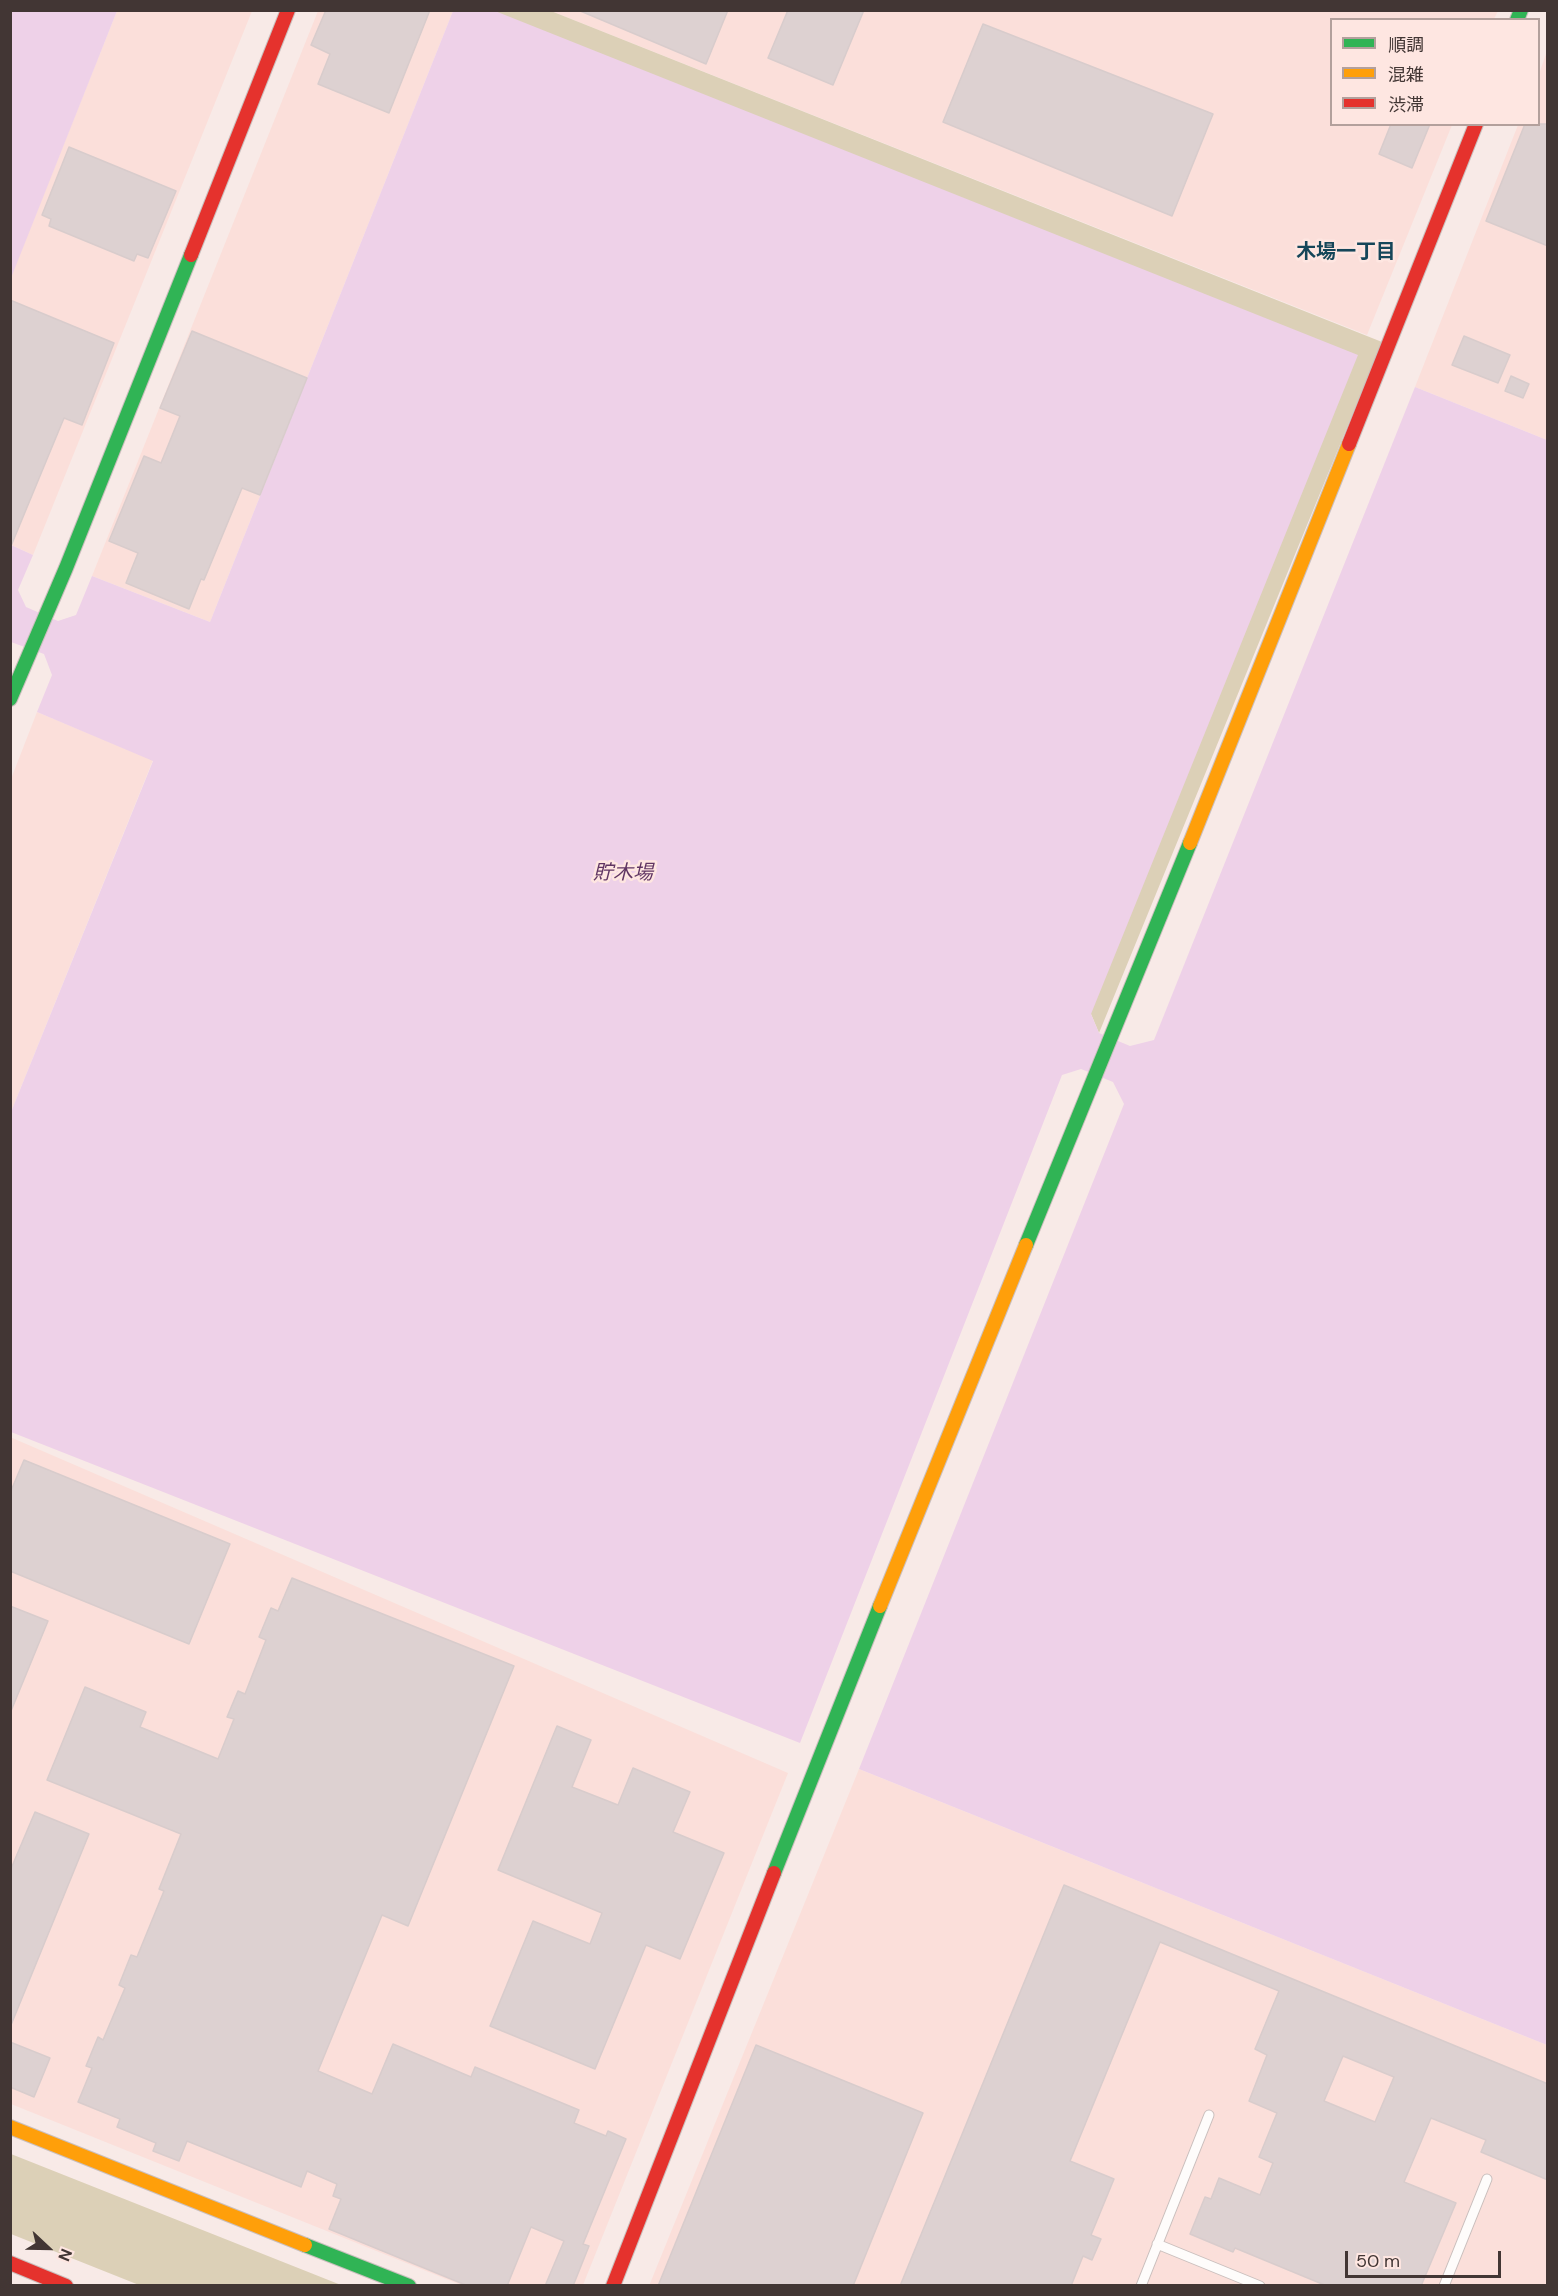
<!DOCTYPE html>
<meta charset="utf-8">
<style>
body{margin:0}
#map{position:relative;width:1558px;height:2296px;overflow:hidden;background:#f8eae7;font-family:"DM Sans","Noto Sans JP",sans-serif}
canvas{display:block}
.frame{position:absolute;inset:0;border:12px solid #423634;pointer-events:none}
.legend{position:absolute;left:1330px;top:18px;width:210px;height:108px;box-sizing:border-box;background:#fee6e1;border:2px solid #b3a09c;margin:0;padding:8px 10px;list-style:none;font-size:18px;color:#423634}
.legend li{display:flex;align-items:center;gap:12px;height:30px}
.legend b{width:30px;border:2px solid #b3a09c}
.north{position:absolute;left:18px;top:2218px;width:60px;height:60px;-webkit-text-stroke:4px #fee6e1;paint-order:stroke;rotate:112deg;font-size:16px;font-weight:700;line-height:24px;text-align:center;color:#423634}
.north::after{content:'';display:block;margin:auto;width:21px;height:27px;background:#423634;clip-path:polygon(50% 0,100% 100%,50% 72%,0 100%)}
.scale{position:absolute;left:1345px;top:2251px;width:156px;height:27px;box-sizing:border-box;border:3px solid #423634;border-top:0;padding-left:8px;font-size:18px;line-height:21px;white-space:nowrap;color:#423634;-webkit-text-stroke:4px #fee6e1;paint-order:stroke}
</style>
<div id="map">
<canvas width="1558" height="2296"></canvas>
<div class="frame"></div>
<ul class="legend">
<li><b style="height:8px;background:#30b455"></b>順調</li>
<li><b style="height:8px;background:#ff9f0a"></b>混雑</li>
<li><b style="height:8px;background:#e5322d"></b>渋滞</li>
</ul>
<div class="north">N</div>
<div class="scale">50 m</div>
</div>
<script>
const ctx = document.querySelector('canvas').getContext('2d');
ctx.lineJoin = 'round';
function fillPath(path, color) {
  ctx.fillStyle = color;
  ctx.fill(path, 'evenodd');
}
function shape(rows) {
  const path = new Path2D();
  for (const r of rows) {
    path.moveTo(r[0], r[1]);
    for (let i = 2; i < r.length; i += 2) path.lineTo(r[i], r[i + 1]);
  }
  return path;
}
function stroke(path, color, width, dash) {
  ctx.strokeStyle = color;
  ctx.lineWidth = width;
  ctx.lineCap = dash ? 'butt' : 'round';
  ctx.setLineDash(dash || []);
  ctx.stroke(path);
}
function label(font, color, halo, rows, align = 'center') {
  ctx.font = font + ' "DM Sans","Noto Sans JP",sans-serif';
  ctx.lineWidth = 5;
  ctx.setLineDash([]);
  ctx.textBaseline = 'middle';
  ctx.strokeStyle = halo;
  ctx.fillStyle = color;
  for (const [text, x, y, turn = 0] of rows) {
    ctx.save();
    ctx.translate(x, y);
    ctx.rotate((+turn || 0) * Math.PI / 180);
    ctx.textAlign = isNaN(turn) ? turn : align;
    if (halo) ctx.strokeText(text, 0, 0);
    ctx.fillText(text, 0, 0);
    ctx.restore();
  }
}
const built = shape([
 [117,11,252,11,33,555,11,545,10,278],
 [318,11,453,11,210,622,92,576],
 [551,11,1498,11,1494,19,1332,20,1332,124,1452,125,1367,335],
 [1547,51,1547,440,1415,387,1518,125,1538,124,1539,74],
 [37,712,153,760,11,1112,11,779],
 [10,1437,788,1773,583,2285,461,2285,11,2104],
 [859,1769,1547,2045,1547,2285,649,2286]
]);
const green = shape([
 [495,11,551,11,1382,342,1099,1033,1091,1014],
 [10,2154,11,2154,341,2285,139,2285,11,2234]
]);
const water = shape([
 [11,10,117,11,11,278,10,11],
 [453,11,495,11,1358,355,1091,1014,1099,1033,1130,1046,1154,1040,1415,387,1547,440,1547,2045,859,1769,1124,1104,1113,1082,1081,1069,1062,1075,800,1743,11,1432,11,1112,153,761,37,712,52,675,44,654,11,642,11,545,33,555,18,590,26,607,58,621,76,615,92,576,210,622]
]);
const building = shape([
 [326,10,430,10,389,113,318,84,330,54,311,45,326,10],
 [578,10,728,10,706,64,578,10],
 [788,10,864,10,833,85,768,58,788,10],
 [983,24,1213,114,1172,216,943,122,983,24],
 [1391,124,1430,124,1412,168,1379,154,1391,124],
 [1525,124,1548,124,1548,246,1486,221,1525,124],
 [69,147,176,191,148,258,137,254,134,261,49,226,51,219,42,215,69,147],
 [10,300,114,343,82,425,64,418,11,546,10,300],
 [192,331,307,378,260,495,242,488,204,580,201,579,189,609,126,583,138,553,109,541,144,456,161,463,180,416,160,408,192,331],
 [1464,336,1510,355,1498,383,1452,365,1464,336],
 [1511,376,1529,384,1523,398,1505,391,1511,376],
 [24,1460,230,1544,189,1644,10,1571,10,1493,24,1460],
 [292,1578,514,1666,408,1926,382,1915,318,2071,372,2094,393,2044,471,2077,475,2067,579,2110,574,2123,606,2136,608,2131,626,2139,583,2244,589,2246,573,2286,545,2286,564,2241,531,2227,507,2286,468,2286,329,2229,341,2199,333,2196,337,2184,307,2171,301,2187,187,2141,179,2161,153,2151,156,2143,117,2127,120,2119,78,2102,92,2068,86,2066,98,2037,103,2040,125,1988,119,1985,131,1955,137,1957,164,1891,159,1889,181,1834,47,1780,85,1687,146,1712,140,1727,218,1759,234,1719,227,1717,238,1691,245,1694,266,1640,259,1637,271,1608,278,1611,292,1578],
 [10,1606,48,1621,11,1711,10,1711,10,1606],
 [557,1726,591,1740,572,1787,618,1805,633,1768,690,1792,673,1832,724,1853,680,1959,646,1945,595,2069,490,2026,533,1921,590,1944,602,1913,498,1870,557,1726],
 [35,1812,89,1834,11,2025,10,1871,35,1812],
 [1064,1885,1548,2084,1548,2180,1481,2152,1486,2140,1431,2118,1404,2182,1456,2203,1421,2286,1327,2286,1235,2248,1233,2252,1190,2234,1205,2197,1211,2199,1219,2178,1260,2195,1273,2163,1259,2157,1277,2113,1249,2101,1267,2055,1255,2049,1279,1991,1160,1942,1070,2161,1114,2179,1091,2235,1101,2239,1092,2260,1083,2256,1071,2286,900,2286,1064,1885],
 [1343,2056,1394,2077,1375,2122,1324,2101,1343,2056],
 [10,2042,50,2058,34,2097,10,2087,10,2042],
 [756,2045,923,2113,853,2286,658,2286,756,2045]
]);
const lane = shape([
 [1157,2244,1260,2286],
 [1141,2286,1209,2115],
 [1444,2286,1487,2179]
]);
const fast = shape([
 [1517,20,1521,10],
 [10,699,66,568,191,255],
 [1026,1245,1190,843],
 [774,1873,880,1606],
 [305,2245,409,2286]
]);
const slow = shape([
 [1190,843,1349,444],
 [880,1606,1026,1245],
 [10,2127,305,2245]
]);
const jam = shape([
 [191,255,288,10],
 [1349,444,1476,124],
 [10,2263,66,2286],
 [613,2286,774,1873]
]);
const neighbourhoodNames = [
 ["木場一丁目",1346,253]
];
const waterNames = [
 ["貯木場",623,874]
];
fillPath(built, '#fbdfda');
fillPath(green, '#dcd0b7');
fillPath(water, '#eed1e8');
fillPath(building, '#ddd1d1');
stroke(building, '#d8cccc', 1.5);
stroke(lane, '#cabfbd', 11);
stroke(fast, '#cabfbd', 16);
stroke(slow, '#cabfbd', 16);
stroke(jam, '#cabfbd', 16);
stroke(lane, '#fefcfb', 9);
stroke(fast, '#30b455', 14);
stroke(slow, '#ff9f0a', 14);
stroke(jam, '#e5322d', 14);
label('bold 20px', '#154659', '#fee6e1', neighbourhoodNames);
label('italic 20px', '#603563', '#fee6e1', waterNames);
</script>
